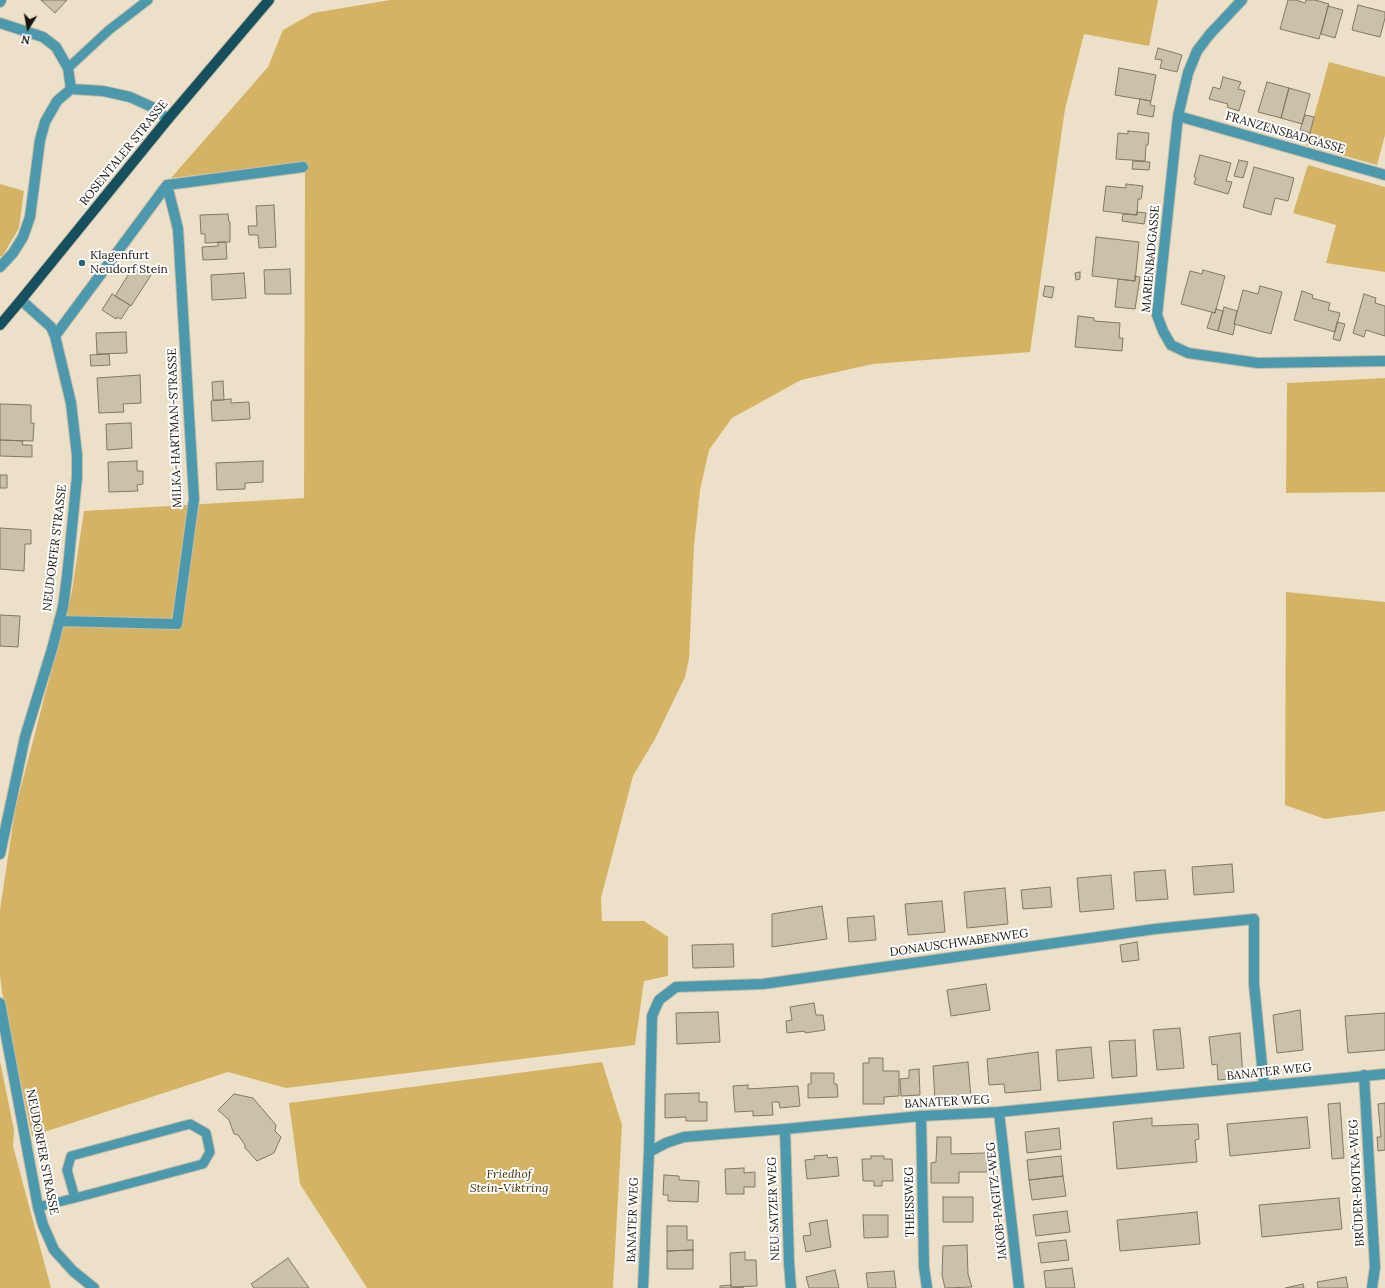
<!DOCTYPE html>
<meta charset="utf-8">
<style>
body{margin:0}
#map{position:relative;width:1385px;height:1288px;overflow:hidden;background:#ece1c8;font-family:Lora,serif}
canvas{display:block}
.north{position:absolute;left:8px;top:8px;width:40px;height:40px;-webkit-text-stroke:3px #fff;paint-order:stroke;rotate:191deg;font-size:11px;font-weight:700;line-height:16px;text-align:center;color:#17130b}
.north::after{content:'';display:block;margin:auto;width:14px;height:18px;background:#17130b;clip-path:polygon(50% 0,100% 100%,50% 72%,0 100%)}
</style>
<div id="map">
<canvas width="1385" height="1288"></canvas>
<div class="north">N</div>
</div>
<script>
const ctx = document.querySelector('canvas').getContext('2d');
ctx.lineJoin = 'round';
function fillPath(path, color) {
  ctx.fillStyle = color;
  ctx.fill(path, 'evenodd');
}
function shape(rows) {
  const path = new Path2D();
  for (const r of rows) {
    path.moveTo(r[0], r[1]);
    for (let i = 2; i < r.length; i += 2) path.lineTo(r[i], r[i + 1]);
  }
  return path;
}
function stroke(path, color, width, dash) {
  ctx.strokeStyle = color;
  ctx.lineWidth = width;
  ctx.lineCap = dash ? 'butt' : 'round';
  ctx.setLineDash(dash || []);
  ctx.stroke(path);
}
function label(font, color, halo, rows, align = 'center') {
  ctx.font = font + ' Lora,serif';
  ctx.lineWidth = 4;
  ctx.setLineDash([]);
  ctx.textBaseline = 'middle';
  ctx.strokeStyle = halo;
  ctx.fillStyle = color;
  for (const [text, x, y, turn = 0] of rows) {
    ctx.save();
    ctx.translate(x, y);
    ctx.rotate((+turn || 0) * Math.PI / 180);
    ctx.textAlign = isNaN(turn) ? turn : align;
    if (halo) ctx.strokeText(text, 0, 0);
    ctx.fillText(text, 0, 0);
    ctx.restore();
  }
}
const green = shape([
 [390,0,1158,0,1149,46,1084,34,1065,109,1030,352,873,364,801,380,732,418,709,450,700,490,694,546,689,659,685,677,655,739,633,776,601,898,602,921,644,921,668,937,668,976,644,981,635,1045,286,1088,228,1072,32,1136,2,992,0,975,0,910,15,810,72,591,84,511,304,498,305,162,171,178,268,67,283,30,313,13],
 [1329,62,1385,77,1385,135,1377,165,1306,145],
 [1308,165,1385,187,1385,272,1326,263,1336,225,1293,213],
 [0,184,24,191,19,228,3,255,0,257],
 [1385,378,1385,492,1286,493,1287,383],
 [1286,592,1385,602,1385,811,1325,819,1285,805],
 [0,1061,14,1130,13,1146,51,1288,0,1288],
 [602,1062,622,1125,613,1288,367,1288,300,1184,289,1103]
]);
const building = shape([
 [41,0,67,0,55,13,41,0],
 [1288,0,1296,0,1305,3,1306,0,1315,0,1329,4,1319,39,1280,29,1288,0],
 [1358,5,1385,12,1385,18,1380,37,1352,30,1358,5],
 [1328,6,1343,10,1335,38,1321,34,1328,6],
 [1158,48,1182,55,1177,72,1160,68,1162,60,1155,59,1158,48],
 [1119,68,1156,75,1151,101,1115,95,1119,68],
 [1223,77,1241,82,1238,89,1245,91,1239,111,1227,107,1228,104,1209,99,1213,87,1220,89,1223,77],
 [1267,82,1289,88,1281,118,1258,112,1267,82],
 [1289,88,1310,94,1302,124,1281,118,1289,88],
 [1140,99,1151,101,1150,105,1155,106,1153,117,1137,114,1140,99],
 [1305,115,1314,117,1310,133,1300,130,1305,115],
 [1128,131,1149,133,1148,145,1146,145,1145,161,1116,159,1118,133,1128,134,1128,131],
 [1200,155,1231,163,1226,181,1232,182,1228,194,1194,184,1196,178,1194,177,1200,155],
 [1239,160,1248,162,1243,178,1234,176,1239,160],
 [1133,161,1150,162,1149,170,1132,169,1133,161],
 [1254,167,1294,178,1288,201,1275,198,1271,215,1243,207,1254,167],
 [1126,184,1143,186,1141,199,1138,199,1137,215,1103,211,1106,186,1126,188,1126,184],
 [274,205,276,247,259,248,258,235,249,235,248,226,257,226,256,206,274,205],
 [1137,212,1146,213,1144,224,1122,221,1123,214,1137,215,1137,212],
 [228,214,229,222,230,222,230,242,205,243,205,234,201,234,200,215,228,214],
 [1096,237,1139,242,1135,281,1092,276,1096,237],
 [218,242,226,242,227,259,203,260,202,247,218,246,218,242],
 [135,264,151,275,131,306,115,296,135,264],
 [290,269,291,294,265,294,264,270,290,269],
 [1203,270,1225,276,1215,313,1181,304,1190,271,1202,274,1203,270],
 [1080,272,1080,279,1076,280,1075,273,1080,272],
 [244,273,246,298,212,300,211,275,244,273],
 [1135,276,1140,277,1135,309,1115,307,1118,279,1135,281,1135,276],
 [1045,286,1054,287,1052,298,1043,296,1045,286],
 [1260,286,1282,292,1271,334,1234,324,1243,290,1258,294,1260,286],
 [1302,291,1313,295,1312,298,1330,303,1328,310,1340,313,1335,332,1294,320,1302,291],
 [112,294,130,305,121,319,117,317,116,319,102,310,112,294],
 [1364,294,1376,298,1375,303,1385,306,1385,336,1366,330,1364,337,1353,333,1364,294],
 [1224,307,1237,311,1234,324,1235,325,1233,335,1218,331,1224,307],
 [1216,309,1223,311,1218,331,1207,328,1212,312,1215,313,1216,309],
 [1078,316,1094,318,1094,321,1120,323,1119,338,1123,338,1122,351,1075,347,1078,316],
 [1337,322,1345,324,1340,341,1333,339,1337,322],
 [126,332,127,353,97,354,96,333,126,332],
 [109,354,110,365,91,366,90,355,109,354],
 [140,375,141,403,123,404,124,412,99,413,97,378,140,375],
 [223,381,224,400,213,400,212,382,223,381],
 [231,399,231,403,249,402,250,419,212,421,211,401,231,399],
 [0,404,31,405,31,423,34,423,33,441,0,440,0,404],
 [131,423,132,448,107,450,106,424,131,423],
 [0,440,23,441,22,445,32,445,32,457,0,456,0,440],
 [137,461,137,471,143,471,143,484,137,485,138,491,109,492,108,462,137,461],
 [263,461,263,482,245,483,245,489,217,490,216,463,263,461],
 [0,475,7,475,7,488,0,488,0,475],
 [0,528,31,530,31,544,25,544,24,571,0,569,0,528],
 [0,615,20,616,18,647,0,646,0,615],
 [1232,864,1234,892,1194,895,1192,867,1232,864],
 [1165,870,1168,899,1136,901,1134,872,1165,870],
 [1111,875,1114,909,1080,912,1077,878,1111,875],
 [1050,887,1052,907,1023,909,1021,890,1050,887],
 [1005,888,1008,924,967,928,964,892,1005,888],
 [942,901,945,932,908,935,905,904,942,901],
 [822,906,827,939,772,947,772,914,822,906],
 [874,916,876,940,849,942,847,918,874,916],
 [1137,942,1139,960,1122,962,1120,945,1137,942],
 [733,944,734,967,693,968,692,945,733,944],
 [986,984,990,1010,951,1016,947,990,986,984],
 [814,1003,816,1015,823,1015,825,1030,805,1033,805,1031,787,1033,786,1021,792,1020,790,1007,814,1003],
 [1300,1010,1303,1050,1277,1053,1273,1015,1300,1010],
 [718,1012,720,1042,677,1044,676,1013,718,1012],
 [1385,1013,1385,1050,1348,1053,1345,1016,1385,1013],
 [1180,1028,1184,1068,1157,1070,1153,1030,1180,1028],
 [1240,1033,1243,1078,1218,1080,1217,1064,1212,1065,1209,1037,1240,1033],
 [1135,1040,1137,1076,1112,1078,1109,1041,1135,1040],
 [1091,1047,1094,1078,1058,1081,1056,1050,1091,1047],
 [1038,1052,1041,1090,1005,1093,1004,1084,989,1085,987,1059,1038,1052],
 [869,1058,883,1058,883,1071,899,1071,899,1096,884,1097,884,1104,863,1104,863,1063,869,1063,869,1058],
 [968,1062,971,1097,935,1100,933,1066,968,1062],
 [919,1069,920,1095,901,1096,900,1079,909,1078,909,1070,919,1069],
 [811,1073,834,1073,834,1084,837,1084,838,1097,808,1098,808,1084,811,1084,811,1073],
 [748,1085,748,1089,798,1086,800,1106,780,1108,779,1102,772,1102,773,1115,753,1116,753,1111,735,1112,733,1086,748,1085],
 [699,1093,699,1102,707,1102,707,1121,686,1121,686,1117,665,1118,665,1094,699,1093],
 [234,1094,253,1098,276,1125,275,1131,281,1137,274,1153,257,1161,245,1148,245,1145,238,1135,234,1134,229,1120,218,1110,234,1094],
 [1340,1103,1344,1158,1332,1159,1328,1104,1340,1103],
 [1385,1103,1385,1150,1378,1151,1377,1137,1381,1137,1378,1104,1385,1103],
 [1307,1117,1310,1148,1230,1156,1227,1124,1307,1117],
 [1152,1118,1152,1126,1198,1124,1199,1139,1195,1140,1197,1162,1117,1169,1113,1122,1152,1118],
 [1059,1128,1061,1149,1027,1153,1025,1132,1059,1128],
 [937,1137,951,1137,951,1154,986,1153,987,1172,959,1172,959,1183,931,1183,931,1163,936,1162,937,1137],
 [827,1155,828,1158,837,1157,839,1176,807,1179,805,1160,815,1159,814,1156,827,1155],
 [871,1156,884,1156,884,1159,892,1159,893,1181,882,1181,882,1186,874,1186,874,1181,863,1181,862,1159,871,1159,871,1156],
 [1061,1156,1063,1176,1029,1180,1027,1160,1061,1156],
 [744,1168,744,1173,755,1172,755,1187,744,1187,744,1194,726,1194,725,1169,744,1168],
 [664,1175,679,1176,679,1180,699,1181,698,1202,668,1201,668,1195,663,1195,664,1175],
 [1063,1176,1066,1196,1032,1200,1029,1180,1063,1176],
 [943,1197,973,1197,973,1222,943,1222,943,1197],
 [1339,1198,1342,1229,1262,1237,1259,1205,1339,1198],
 [1067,1211,1070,1232,1036,1236,1033,1215,1067,1211],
 [1197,1212,1200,1244,1120,1251,1117,1220,1197,1212],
 [863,1215,888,1215,888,1237,864,1238,863,1215],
 [827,1220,831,1247,806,1252,803,1236,811,1235,809,1223,827,1220],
 [667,1226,687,1226,687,1240,693,1240,693,1250,667,1251,667,1226],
 [1066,1240,1069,1260,1041,1263,1038,1243,1066,1240],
 [967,1245,968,1274,972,1287,945,1288,942,1275,943,1246,967,1245],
 [693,1250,693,1269,667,1269,667,1251,693,1250],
 [745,1252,745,1260,756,1260,757,1286,731,1287,730,1253,745,1252],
 [288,1258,309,1288,254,1288,251,1284,288,1258],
 [1072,1268,1075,1288,1046,1288,1044,1271,1072,1268],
 [835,1270,839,1288,809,1288,806,1277,835,1270],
 [894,1271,896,1288,868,1288,866,1273,894,1271],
 [1346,1277,1348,1288,1318,1288,1317,1282,1346,1277],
 [1303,1284,1304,1288,1285,1288,1303,1284],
 [731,1285,731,1287,744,1288,720,1288,720,1286,731,1285]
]);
const service = shape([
 [68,68,109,30,148,0],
 [38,1207,75,1198,203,1164,210,1152,206,1133,190,1124,71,1156,67,1170,75,1198]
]);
const minor = shape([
 [1242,0,1210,34,1197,51,1188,73,1178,116,1157,315,1163,331,1171,345,1188,353,1258,363,1385,361],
 [0,2,1,0],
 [0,23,43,37,56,47,68,68,71,89],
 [1178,116,1385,175],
 [167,185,303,167],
 [0,267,13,253,23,237,30,217,40,140,45,122,57,101,71,89,103,91,130,97,152,107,168,119],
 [55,336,167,185],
 [59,621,177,624,194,499,178,229,167,185],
 [0,854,25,737,52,649,63,607,67,577,77,477,77,455,71,403,55,336,51,327,21,300],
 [0,1003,38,1207,43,1225,54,1250,73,1271,94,1288],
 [1364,1075,1375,1267,1372,1288],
 [999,1112,1019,1288],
 [921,1116,924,1267,927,1288],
 [785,1129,789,1263,791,1288],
 [649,1152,652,1016,659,1000,676,987,763,984,1155,929,1254,919,1254,984,1264,1086],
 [643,1288,649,1152,666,1143,684,1137,785,1129,921,1116,999,1112,1385,1074]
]);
const primary = shape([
 [0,325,21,300,168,119,269,0]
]);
const markers = [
 [82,263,4,"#226778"]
];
const streetNames = [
 ["FRANZENSBADGASSE",1285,133,16],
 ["ROSENTALER STRASSE",124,153,-51],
 ["MARIENBADGASSE",1151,259,-85],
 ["MILKA-HARTMAN-STRASSE",175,428,-92],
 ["NEUDORFER STRASSE",55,548,-83],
 ["DONAUSCHWABENWEG",959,943,-8],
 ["BANATER WEG",1269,1072,-6],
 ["BANATER WEG",947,1102,-3],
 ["NEUDORFER STRASSE",42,1152,79],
 ["BRÜDER-BOTKA-WEG",1357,1183,-93],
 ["JAKOB-PAGITZ-WEG",997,1201,-96],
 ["THEISSWEG",910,1202,-91],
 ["NEU SATZER WEG",774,1209,-92],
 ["BANATER WEG",633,1220,-88]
];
const poiNames = [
 ["Klagenfurt",90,256],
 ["Neudorf Stein",90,270]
];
const parkNames = [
 ["Friedhof",509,1175],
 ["Stein-Viktring",509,1189]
];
fillPath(green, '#d4b464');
fillPath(building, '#cbc1a9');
stroke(building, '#827862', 1);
stroke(service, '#c6bca6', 11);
stroke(minor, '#c6bca6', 12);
stroke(primary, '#c6bca6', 12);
stroke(service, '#4c99ad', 9);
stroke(minor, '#4c99ad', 10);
stroke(primary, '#164f5e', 10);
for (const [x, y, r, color] of markers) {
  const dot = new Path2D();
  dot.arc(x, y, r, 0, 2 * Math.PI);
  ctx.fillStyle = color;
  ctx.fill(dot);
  stroke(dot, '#fff', 1.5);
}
label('12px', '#17130b', '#fff', streetNames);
label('12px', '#17130b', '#fff', poiNames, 'left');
label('italic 12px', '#413207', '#fff', parkNames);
</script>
